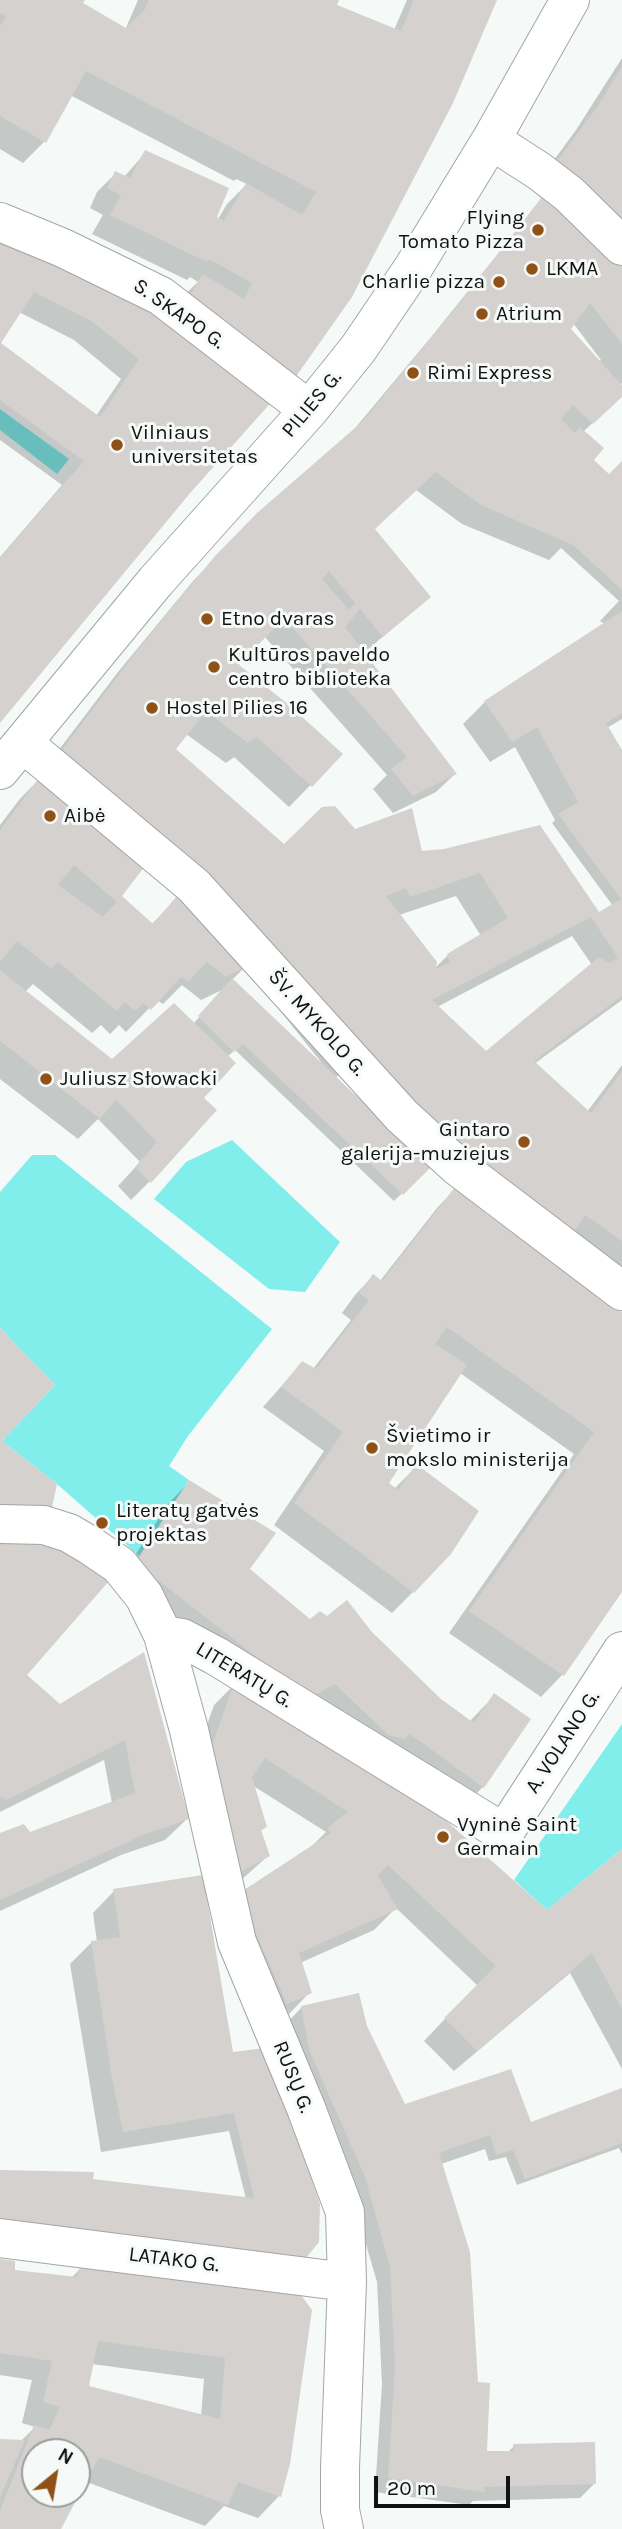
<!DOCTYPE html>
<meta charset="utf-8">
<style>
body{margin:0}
#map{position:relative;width:622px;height:2529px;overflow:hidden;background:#f5faf9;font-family:Karla,sans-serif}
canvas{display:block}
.north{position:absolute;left:21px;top:2438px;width:70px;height:70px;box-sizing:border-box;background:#f5faf9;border:2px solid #9a9d9d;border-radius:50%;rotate:30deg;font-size:19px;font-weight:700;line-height:28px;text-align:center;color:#111212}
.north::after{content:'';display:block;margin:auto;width:24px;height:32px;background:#8f5115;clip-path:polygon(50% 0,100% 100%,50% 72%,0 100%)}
.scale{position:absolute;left:374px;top:2476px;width:136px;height:32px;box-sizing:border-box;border:4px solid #111212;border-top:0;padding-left:9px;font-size:21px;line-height:24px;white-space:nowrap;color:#111212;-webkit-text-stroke:5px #f5faf9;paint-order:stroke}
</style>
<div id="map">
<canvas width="622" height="2529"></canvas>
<div class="north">N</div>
<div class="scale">20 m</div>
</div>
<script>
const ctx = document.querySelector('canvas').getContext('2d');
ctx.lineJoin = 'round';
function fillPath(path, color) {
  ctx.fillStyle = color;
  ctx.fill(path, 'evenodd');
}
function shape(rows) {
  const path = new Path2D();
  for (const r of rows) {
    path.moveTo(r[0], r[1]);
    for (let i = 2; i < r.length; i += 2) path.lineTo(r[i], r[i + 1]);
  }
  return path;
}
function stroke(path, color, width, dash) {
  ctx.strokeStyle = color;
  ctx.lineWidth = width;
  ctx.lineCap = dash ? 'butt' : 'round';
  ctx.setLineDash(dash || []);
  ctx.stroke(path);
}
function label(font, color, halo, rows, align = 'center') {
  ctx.font = font + ' Karla,sans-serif';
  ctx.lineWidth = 6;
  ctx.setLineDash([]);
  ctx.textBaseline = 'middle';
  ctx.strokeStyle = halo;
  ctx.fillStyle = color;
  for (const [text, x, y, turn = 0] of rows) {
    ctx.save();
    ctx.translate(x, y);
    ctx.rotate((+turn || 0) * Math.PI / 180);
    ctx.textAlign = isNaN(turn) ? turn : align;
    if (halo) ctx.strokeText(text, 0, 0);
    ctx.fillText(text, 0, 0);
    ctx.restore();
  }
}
const green = shape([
 [0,409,69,459,57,474,0,430],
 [232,1140,340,1242,305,1292,269,1289,154,1199,186,1162],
 [32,1155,55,1155,272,1329,188,1436,169,1466,189,1480,139,1556,57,1484,2,1441,55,1385,0,1328,0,1192],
 [622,1724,622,1849,547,1910,514,1880]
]);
const shadow = shape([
 [0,0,82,0,80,3,125,30,138,0,336,0,330,14,394,30,407,0,495,0,270,403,189,491,0,721,0,557,62,485,0,440,0,344,96,416,121,379,74,340,19,312,0,342,0,237,184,295,198,282,190,277,187,280,92,234,103,215,90,208,97,192,116,173,124,177,145,153,218,219,227,204,247,184,236,179,234,181,70,95,45,141,23,163,0,149],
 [622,58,622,383,620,385,622,395,583,432,591,460,608,477,622,463,622,719,607,728,622,753,622,1000,534,1064,587,1112,622,1065,622,1281,564,1240,622,1314,622,1589,562,1675,541,1697,449,1633,574,1454,460,1373,387,1484,394,1489,417,1466,413,1592,392,1613,274,1525,324,1451,263,1407,302,1363,313,1369,351,1320,342,1313,355,1295,373,1276,380,1281,437,1208,457,1187,430,1166,394,1201,235,1050,227,1057,150,1181,131,1200,118,1186,140,1162,98,1119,78,1139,0,1079,0,825,19,800,44,774,42,772,118,672,194,580,258,515,351,433,432,336,542,199,532,190,576,130],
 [573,323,601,360,599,362,569,329],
 [416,490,462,524,549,560,561,548,619,601,600,621,605,624,485,702,463,724,490,762,515,747,555,820,552,823,613,906,592,917,444,851,415,855,354,831,284,846,174,749,186,734,226,763,234,757,289,807,340,755,237,666,264,636,387,775,373,789,393,813,436,792,455,774,363,654,429,596,373,529],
 [145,864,179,896,151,925,120,897],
 [456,896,481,936,448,955,434,969,399,915],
 [572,936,592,965,486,1053,437,1007],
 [245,967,321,1062,320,1063,232,980],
 [33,984,92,1033,101,1025,110,1034,119,1025,126,1032,157,1000,163,1004,182,985,201,1000,224,989,193,1024,111,1062,25,992],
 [340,1074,424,1163,335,1078],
 [466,1194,522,1238,520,1240,464,1197],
 [189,1482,247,1569,310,1621,327,1619,371,1633,440,1700,469,1722,495,1695,483,1787,461,1808,366,1756,547,1912,622,1851,622,2069,570,1973,454,2071,424,2041,477,1985,396,1908,374,1930,300,1963,310,1992,289,2014,265,2024,186,1785,214,1705,235,1684,116,1585,168,1504],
 [252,1785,326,1832,308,1850,243,1893,240,1881,268,1856,260,1832,265,1826],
 [0,1543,25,1675,59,1706,143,1654,187,1819,165,1840,121,1855,0,1911,0,1834,29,1834,112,1803,104,1760,0,1812],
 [201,1877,231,2054,262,2050,283,2101,318,2205,317,2241,296,2264,79,2239,73,2246,0,2236,0,2172,92,2174,91,2181,246,2199,229,2131,101,2152,70,1964,92,1942,97,1942,93,1913,114,1891],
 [301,2008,365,2027,404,2106,530,2124,622,2090,622,2154,619,2148,517,2185,506,2157,489,2161,485,2149,441,2164,485,2453,507,2453,514,2446,594,2484,580,2498,473,2501,469,2505,375,2492,382,2384,377,2282,351,2193,283,2027],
 [0,2261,13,2272,71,2278,81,2268,300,2296,279,2496,258,2518,224,2506,205,2526,84,2481,59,2529,0,2529,0,2441,20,2442,35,2427,22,2423,32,2380,0,2375],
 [92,2364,204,2379,201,2416,87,2387],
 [35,2452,77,2452,77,2494,35,2494]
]);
const building = shape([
 [0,0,85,0,83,3,126,28,145,9,149,0,339,0,337,5,401,31,414,0,497,0,453,103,352,297,290,385,276,397,191,492,0,723,0,558,84,461,0,400,0,235,184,305,203,274,244,299,252,283,209,259,207,262,110,215,121,195,107,188,115,171,130,178,145,150,229,188,217,217,224,221,246,183,302,215,316,192,86,71,46,143,0,116,0,26,6,16,0,13],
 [34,292,93,322,139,359,100,417,1,343],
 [622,67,622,344,590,303,571,329,622,385,622,397,593,424,573,405,561,419,575,433,580,427,604,448,594,460,609,474,622,461,622,590,573,545,481,505,436,472,375,529,431,597,383,637,360,609,345,627,457,774,413,796,391,769,407,757,284,618,239,665,289,705,343,754,312,787,257,737,248,743,206,711,176,749,284,844,322,807,335,806,355,829,412,808,422,851,444,849,540,825,599,912,621,899,558,814,578,802,537,727,512,742,484,701,622,611,622,713,606,723,622,750,622,996,534,1061,591,1113,622,1071,622,1241,585,1215,572,1235,447,1138,87,777,89,772,62,750,139,648,215,556,257,513,363,421,450,315,549,188,552,168,597,107],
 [329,571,355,603,349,610,322,579],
 [480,873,508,918,447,954,450,962,436,969,437,962,386,896,406,888,410,897],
 [591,917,618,958,609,963,599,957,486,1051,432,1000],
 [42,774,149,861,122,896,153,924,182,890,249,965,226,977,207,962,188,982,181,977,151,1010,143,1003,135,1011,125,1002,117,1011,58,962,51,968,17,941,0,962,0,830],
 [74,865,117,902,103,917,58,885],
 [0,970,112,1059,174,1003,236,1063,204,1098,217,1110,151,1183,135,1167,157,1142,116,1100,100,1119,0,1041],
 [232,978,431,1167,403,1195,243,1044,234,1052,198,1016],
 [455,1187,488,1215,622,1312,622,1592,564,1676,469,1611,594,1432,447,1327,435,1344,467,1365,389,1483,398,1490,416,1464,479,1511,451,1554,414,1593,294,1503,343,1432,281,1387,302,1361,316,1369,369,1300,359,1293,373,1274,382,1281],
 [0,1328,55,1385,2,1441,57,1484,52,1507,0,1510],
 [189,1480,276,1533,250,1569,310,1619,320,1611,327,1616,347,1600,372,1632,441,1699,474,1723,494,1693,531,1719,484,1788,410,1734,405,1739,388,1735,335,1684,309,1698,136,1563],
 [0,1541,59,1546,109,1581,27,1675,60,1704,144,1652,189,1819,145,1834,0,1900,0,1833,24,1824,30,1832,135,1793,125,1740,7,1800,0,1796],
 [235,1681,441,1816,547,1910,622,1849,622,2009,592,1953,477,2051,444,2018,496,1966,388,1865,378,1876,398,1909,299,1953,312,1993,287,2004,256,1934,234,1872,206,1762],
 [265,1758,348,1812,327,1828,331,1833,244,1890,240,1872,270,1856,261,1830,267,1827,252,1777],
 [203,1875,233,2052,264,2048,285,2100,320,2204,319,2242,306,2258,0,2220,0,2170,94,2172,93,2179,254,2198,234,2113,123,2132,111,2072,91,1941,120,1937,113,1889],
 [359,1993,367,2026,405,2104,511,2069,531,2122,622,2088,622,2143,525,2179,513,2150,496,2155,490,2135,439,2153,470,2252,478,2382,490,2383,487,2451,513,2451,513,2444,595,2442,596,2484,484,2487,485,2492,388,2478,395,2368,390,2267,365,2177,309,2050,301,2006],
 [0,2259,15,2261,15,2270,77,2277,80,2266,301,2295,312,2310,290,2464,281,2497,238,2482,228,2505,99,2457,61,2529,0,2529,0,2511,34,2425,49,2430,60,2407,43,2402,52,2361,0,2353],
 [98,2341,225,2358,220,2419,89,2386],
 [35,2452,77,2452,77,2494,35,2494],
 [0,2439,25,2440,0,2497]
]);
const minor = shape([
 [491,140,539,171,569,194,622,246],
 [0,222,63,248,161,296,309,410],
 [23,743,194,886,402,1116,457,1166,622,1291],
 [0,770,156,581,309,410,358,349,413,268,491,140,570,0],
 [0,1524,44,1525,69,1533,91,1546,119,1565,144,1596,163,1635,189,1730,237,1942,306,2108,345,2212,347,2282,340,2468,340,2510,344,2529],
 [163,1635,182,1638,216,1656,504,1833,622,1651],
 [0,2238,347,2282]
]);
const markers = [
 [538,230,7,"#8f5115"],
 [532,269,7,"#8f5115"],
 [499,282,7,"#8f5115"],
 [482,314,7,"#8f5115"],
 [413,373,7,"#8f5115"],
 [117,445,7,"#8f5115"],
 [207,619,7,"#8f5115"],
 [214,667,7,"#8f5115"],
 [152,708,7,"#8f5115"],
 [50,816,7,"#8f5115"],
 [46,1079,7,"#8f5115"],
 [524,1142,7,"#8f5115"],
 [372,1448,7,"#8f5115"],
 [102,1523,7,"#8f5115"],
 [443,1837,7,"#8f5115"]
];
const poiNames = [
 ["Flying",524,218,"right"],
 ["Tomato Pizza",524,242,"right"],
 ["LKMA",546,269],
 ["Charlie pizza",485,282,"right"],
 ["Atrium",496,314],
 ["Rimi Express",427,373],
 ["Vilniaus",131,433],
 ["universitetas",131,457],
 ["Etno dvaras",221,619],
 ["Kultūros paveldo",228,655],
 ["centro biblioteka",228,679],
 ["Hostel Pilies 16",166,708],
 ["Aibė",64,816],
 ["Juliusz Słowacki",60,1079],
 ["Gintaro",510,1130,"right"],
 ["galerija-muziejus",510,1154,"right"],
 ["Švietimo ir",386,1436],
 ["mokslo ministerija",386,1460],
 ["Literatų gatvės",116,1511],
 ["projektas",116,1535],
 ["Vyninė Saint",457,1825],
 ["Germain",457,1849]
];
const streetNames = [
 ["S. SKAPO G.",179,314,35],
 ["PILIES G.",312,404,-50],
 ["ŠV. MYKOLO G.",317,1023,48],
 ["LITERATŲ G.",244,1675,31],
 ["A. VOLANO G.",563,1742,-57],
 ["RUSŲ G.",293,2077,68],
 ["LATAKO G.",174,2260,7]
];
fillPath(green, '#81eeec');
fillPath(shadow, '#0003');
fillPath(building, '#d4d1ce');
stroke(minor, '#a2a6a6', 40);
stroke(minor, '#fff', 38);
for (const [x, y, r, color] of markers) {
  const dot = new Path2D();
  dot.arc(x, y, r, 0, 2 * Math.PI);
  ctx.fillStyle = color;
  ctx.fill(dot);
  stroke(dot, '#f5faf9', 2.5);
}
label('21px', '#111212', '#f5faf9', poiNames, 'left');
label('21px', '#111212', '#f5faf9', streetNames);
</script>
